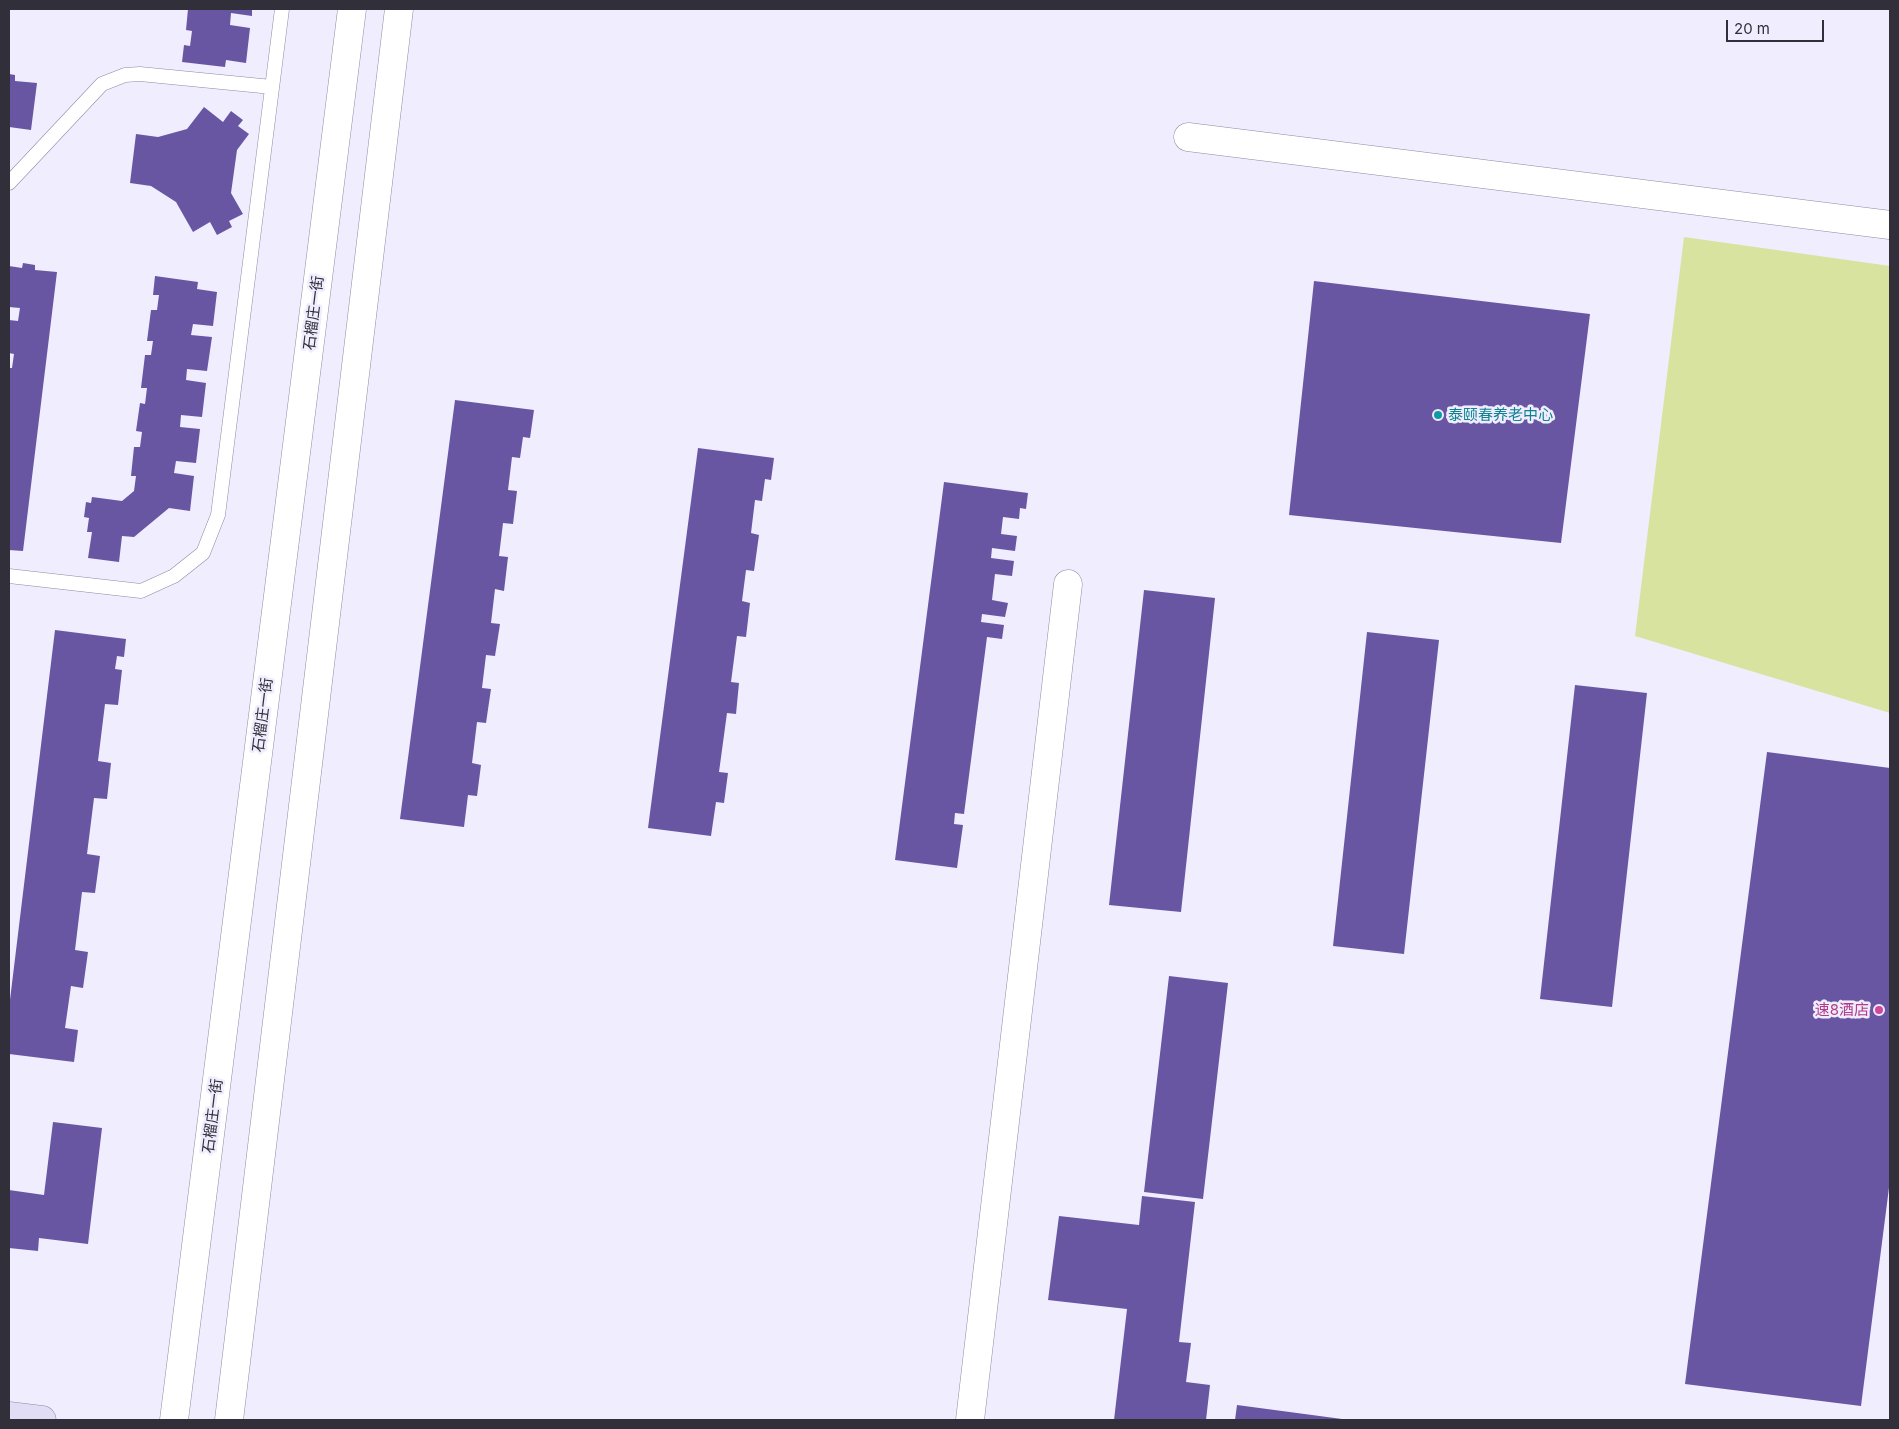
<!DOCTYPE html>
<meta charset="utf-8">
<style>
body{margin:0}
#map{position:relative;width:1899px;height:1429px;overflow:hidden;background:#f0edfe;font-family:Inter,sans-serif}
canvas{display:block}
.frame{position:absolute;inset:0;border:10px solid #312f39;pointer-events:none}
.scale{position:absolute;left:1726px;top:20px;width:98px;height:22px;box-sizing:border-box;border:2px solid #312f39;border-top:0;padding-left:6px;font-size:15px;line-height:18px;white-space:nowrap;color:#312f39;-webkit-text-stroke:4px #f0edfe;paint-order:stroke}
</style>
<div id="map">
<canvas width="1899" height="1429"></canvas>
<div class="frame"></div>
<div class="scale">20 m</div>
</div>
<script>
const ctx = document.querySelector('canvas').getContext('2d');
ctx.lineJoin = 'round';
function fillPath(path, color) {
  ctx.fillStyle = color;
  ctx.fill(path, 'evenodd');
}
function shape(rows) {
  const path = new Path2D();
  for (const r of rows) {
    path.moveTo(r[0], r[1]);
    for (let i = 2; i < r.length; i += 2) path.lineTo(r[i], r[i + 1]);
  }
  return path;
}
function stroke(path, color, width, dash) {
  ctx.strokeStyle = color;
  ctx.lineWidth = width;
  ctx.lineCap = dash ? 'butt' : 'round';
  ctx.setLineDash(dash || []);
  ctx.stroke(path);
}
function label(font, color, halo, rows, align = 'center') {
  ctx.font = font + ' Inter,"Noto Sans SC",sans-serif';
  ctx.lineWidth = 5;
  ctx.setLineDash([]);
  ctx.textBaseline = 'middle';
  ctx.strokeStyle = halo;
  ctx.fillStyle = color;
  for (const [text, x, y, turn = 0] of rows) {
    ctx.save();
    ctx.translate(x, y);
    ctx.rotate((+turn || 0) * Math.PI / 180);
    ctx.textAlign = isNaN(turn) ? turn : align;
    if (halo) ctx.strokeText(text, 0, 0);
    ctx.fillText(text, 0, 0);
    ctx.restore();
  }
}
const green = shape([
 [1684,237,1890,266,1890,713,1635,636]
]);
const building = shape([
 [188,9,252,9,252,16,231,13,230,25,250,28,246,63,226,60,225,67,182,62,184,45,190,46,192,31,186,30],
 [9,74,15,75,15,81,37,83,31,130,9,127],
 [204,107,223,122,231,111,243,120,238,126,249,134,237,150,231,193,243,214,229,221,232,227,217,235,210,222,193,232,176,202,151,186,130,183,136,134,158,137,187,129],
 [23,263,35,265,35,270,57,272,23,551,9,550,9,368,12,368,14,354,9,353,9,320,18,321,20,308,9,307,9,266,22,268],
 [155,276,198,282,197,289,217,292,213,326,193,324,191,335,212,337,207,371,187,369,186,380,206,383,202,417,181,415,180,427,200,429,196,463,176,461,174,473,194,476,190,511,169,508,134,537,122,536,119,562,88,558,92,532,87,532,89,518,84,517,86,502,91,503,92,497,122,501,134,491,136,476,131,476,134,447,140,447,142,432,136,431,140,403,145,404,147,388,141,388,145,355,151,355,153,341,147,341,151,310,157,310,159,295,153,295],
 [1314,281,1590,314,1561,543,1289,515],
 [455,400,534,410,530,438,523,437,520,458,512,457,508,490,517,491,513,524,503,523,499,556,508,557,504,591,495,589,491,623,500,624,495,656,486,655,482,688,491,689,486,723,477,722,472,763,481,765,477,796,468,795,464,827,400,819],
 [698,448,774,458,771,480,765,479,762,501,755,500,751,533,759,535,754,571,746,570,742,601,750,603,746,637,737,636,731,682,739,683,736,714,727,713,719,772,728,773,724,803,716,802,711,836,648,828],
 [944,482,1028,493,1026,509,1020,508,1019,519,1003,517,1001,534,1017,536,1015,551,992,548,991,558,1014,561,1012,576,995,574,992,600,1008,603,1005,617,982,614,981,622,1004,625,1002,639,987,637,964,814,955,813,954,824,963,825,957,868,895,860],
 [1144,590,1215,598,1181,912,1109,905],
 [55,630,126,639,124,657,117,656,115,669,122,670,118,705,105,704,98,761,111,763,107,799,94,798,87,854,100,856,95,893,82,892,75,950,88,952,83,988,71,986,65,1028,78,1030,74,1062,9,1054,9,1008],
 [1367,632,1439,640,1404,954,1333,946],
 [1575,685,1647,693,1612,1007,1540,999],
 [1767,752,1890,768,1890,1180,1861,1406,1685,1384],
 [1169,976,1228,983,1203,1199,1144,1192],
 [53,1122,102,1128,88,1244,39,1238,38,1251,9,1248,9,1190,44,1195],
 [1142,1196,1195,1202,1179,1342,1191,1343,1186,1382,1210,1385,1206,1420,1114,1420,1127,1309,1048,1300,1059,1216,1139,1225],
 [1237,1405,1342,1419,1342,1420,1235,1420]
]);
const service = shape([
 [9,183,102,84,125,75,140,74,272,87],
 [9,576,141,591,174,576,203,553,218,515,282,9]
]);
const minor = shape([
 [1188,137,1890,225],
 [970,1420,1068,584]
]);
const tertiary = shape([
 [174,1420,352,9],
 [229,1420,399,9]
]);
const secondary = shape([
 [9,1416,42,1420]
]);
const markers = [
 [1438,415,5,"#0f9aa8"],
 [1879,1010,5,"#d1479c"]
];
const streetNames = [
 ["石榴庄一街",314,313,-83],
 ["石榴庄一街",263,715,-83],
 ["石榴庄一街",213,1116,-83]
];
const cultureNames = [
 ["泰颐春养老中心",1448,415]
];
const hotelNames = [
 ["速8酒店",1869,1010]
];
fillPath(green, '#d8e39f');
fillPath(building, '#6856a3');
stroke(service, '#8e8aa2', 15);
stroke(minor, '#8e8aa2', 29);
stroke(tertiary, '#8e8aa2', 29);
stroke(secondary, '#8e8aa2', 29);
stroke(service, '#fff', 14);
stroke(minor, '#fff', 28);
stroke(tertiary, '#fff', 28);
stroke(secondary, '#e1ddf5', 28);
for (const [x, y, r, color] of markers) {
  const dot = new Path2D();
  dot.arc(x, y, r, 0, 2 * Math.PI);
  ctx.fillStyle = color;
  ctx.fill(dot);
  stroke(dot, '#f0edfe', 2);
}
label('15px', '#312f39', '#f0edfe', streetNames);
label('15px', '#0d838f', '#f0edfe', cultureNames, 'left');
label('15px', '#b23c85', '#f0edfe', hotelNames, 'right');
</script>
